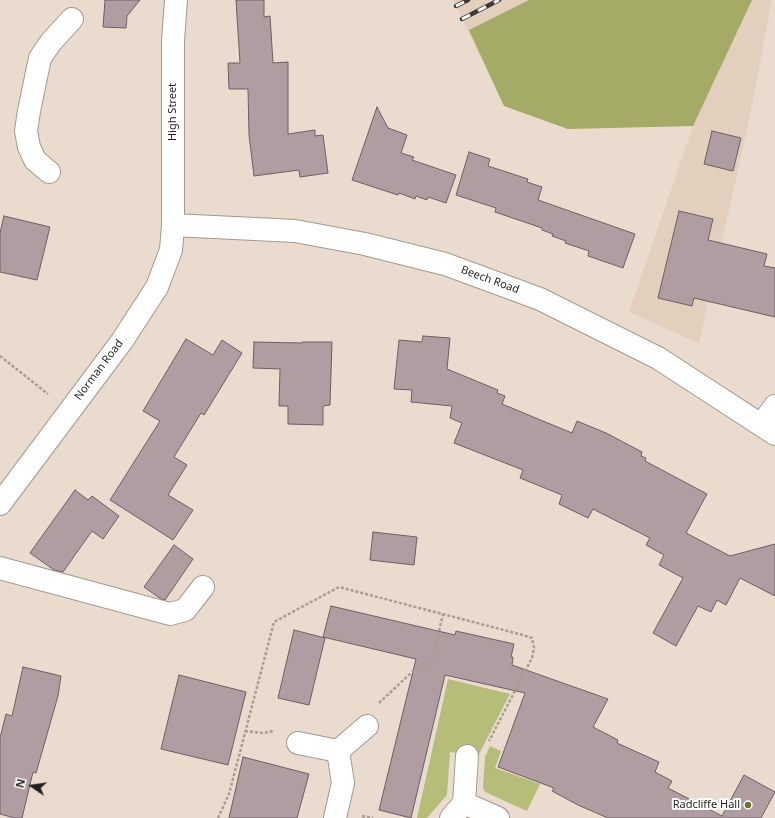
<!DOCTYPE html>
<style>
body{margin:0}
#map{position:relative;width:775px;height:818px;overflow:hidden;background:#e9dccf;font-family:"Noto Sans",sans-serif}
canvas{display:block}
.north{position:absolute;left:12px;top:766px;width:40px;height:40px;-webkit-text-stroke:3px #fff;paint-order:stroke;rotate:283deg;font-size:11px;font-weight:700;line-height:16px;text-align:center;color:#241f1a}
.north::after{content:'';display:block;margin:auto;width:14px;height:18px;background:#241f1a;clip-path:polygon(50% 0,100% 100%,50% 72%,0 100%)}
</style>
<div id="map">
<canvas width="775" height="818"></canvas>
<div class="north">N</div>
</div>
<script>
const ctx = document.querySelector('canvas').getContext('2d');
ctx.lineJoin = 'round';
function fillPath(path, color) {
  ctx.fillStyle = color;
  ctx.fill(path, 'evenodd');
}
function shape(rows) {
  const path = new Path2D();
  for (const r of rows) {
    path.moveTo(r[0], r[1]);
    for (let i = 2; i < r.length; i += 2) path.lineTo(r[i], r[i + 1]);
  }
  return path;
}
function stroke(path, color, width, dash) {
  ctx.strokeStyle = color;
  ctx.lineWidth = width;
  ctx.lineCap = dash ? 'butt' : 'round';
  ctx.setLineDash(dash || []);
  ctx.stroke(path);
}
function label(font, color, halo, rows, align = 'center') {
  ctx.font = font + ' "Noto Sans",sans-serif';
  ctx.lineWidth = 4;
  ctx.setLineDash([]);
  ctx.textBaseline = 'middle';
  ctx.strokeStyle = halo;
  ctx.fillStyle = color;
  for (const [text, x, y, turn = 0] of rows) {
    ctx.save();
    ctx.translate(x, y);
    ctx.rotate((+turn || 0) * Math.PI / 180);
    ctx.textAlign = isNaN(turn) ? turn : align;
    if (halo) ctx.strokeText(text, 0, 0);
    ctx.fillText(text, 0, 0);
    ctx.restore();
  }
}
const built = shape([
 [453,0,772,0,748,125,699,343,629,312,693,126,567,129,504,106]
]);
const green = shape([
 [448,679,510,694,478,756,450,752,447,795,427,818,417,818],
 [490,746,501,751,495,768,540,784,527,811,485,792,483,788,485,757]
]);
const forest = shape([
 [529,0,752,0,693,126,568,129,504,106,469,30]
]);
const building = shape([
 [105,0,140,0,127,16,126,28,103,27,105,0],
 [236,0,264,0,264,17,270,16,273,63,288,62,288,134,315,130,315,136,323,135,328,173,300,177,299,170,254,176,249,135,248,89,229,89,228,63,240,63,236,0],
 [377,107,388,128,407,135,401,153,414,157,412,160,456,175,446,203,428,197,427,200,416,196,415,199,399,193,398,195,352,180,377,107],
 [712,131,741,138,733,171,704,164,712,131],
 [469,152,490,159,488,166,528,179,527,182,542,187,538,200,635,234,623,268,588,256,589,251,565,243,566,241,552,236,553,234,542,230,542,228,495,212,496,208,456,195,469,152],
 [679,211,713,219,708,240,767,254,764,266,775,268,775,317,694,298,692,306,658,298,679,211],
 [4,216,50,227,37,280,0,272,0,233,4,216],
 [423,336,450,338,447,369,498,390,497,393,505,396,502,404,572,433,577,421,606,433,642,452,641,456,646,458,645,461,707,494,686,533,730,556,775,544,775,596,740,578,726,605,717,600,711,612,698,606,676,646,653,633,683,578,659,565,664,555,646,545,650,538,593,509,588,518,559,504,562,495,520,478,523,470,454,443,462,423,450,418,452,406,411,402,412,390,394,389,399,340,422,342,423,336],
 [186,339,213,355,222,340,242,353,204,415,201,413,174,457,187,465,168,495,193,510,173,540,110,500,160,421,143,411,186,339],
 [254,342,302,343,302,342,332,342,330,405,323,406,323,425,288,424,288,406,279,406,280,369,253,368,254,342],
 [75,490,88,500,92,496,119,516,103,539,92,531,63,572,54,570,30,553,75,490],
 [373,532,417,537,414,565,370,560,373,532],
 [174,545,193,559,165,600,161,599,144,587,174,545],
 [331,606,455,635,456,631,514,644,511,657,513,657,512,665,608,699,593,727,618,740,617,743,659,762,655,772,672,781,668,788,722,816,744,775,775,792,761,818,608,818,578,805,552,791,554,788,498,767,525,693,445,675,411,818,379,810,416,659,323,637,331,606],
 [294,630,325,638,309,705,278,698,294,630],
 [23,667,61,676,58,696,36,773,33,772,22,818,15,818,0,814,0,738,6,714,12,716,23,667],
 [179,675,246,692,228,765,161,749,179,675],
 [243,757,309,774,297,818,229,818,243,757]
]);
const path = shape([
 [0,356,48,394],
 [379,703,412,672,429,666,432,661,443,614],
 [245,731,263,733,274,731],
 [362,816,373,818],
 [218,818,229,794,274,622,339,587,523,635,532,638,534,648,532,658,489,741]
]);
const minor = shape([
 [49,172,35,160,29,147,26,131,29,111,40,58,51,42,72,19],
 [173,225,295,231,365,244,445,264,540,299,658,358,775,434],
 [761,425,775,406],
 [0,504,122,341,157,287,171,250,173,225,173,41,176,0],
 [0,568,170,614,185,610,203,587],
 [298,743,338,751,367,726],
 [464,803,498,818],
 [335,818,343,783,338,751],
 [451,818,464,803,467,756]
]);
const rail = shape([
 [456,6,468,0],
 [462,19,499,0]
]);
const markers = [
 [748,805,4,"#72771f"]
];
const streetNames = [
 ["High Street",173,112,-90],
 ["Beech Road",490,280,20],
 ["Norman Road",99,370,-53]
];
const poiNames = [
 ["Radcliffe Hall",740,805]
];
fillPath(built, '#e2cfbe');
fillPath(green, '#b6bd79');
fillPath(forest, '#a5ab66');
fillPath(building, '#af9da2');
stroke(building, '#6e5e63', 1);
stroke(minor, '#a4988c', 24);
stroke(path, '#a89d93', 2.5, [3, 2]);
stroke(minor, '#fff', 22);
stroke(rail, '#413a34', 4.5);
stroke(rail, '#fff', 3, [9]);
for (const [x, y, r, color] of markers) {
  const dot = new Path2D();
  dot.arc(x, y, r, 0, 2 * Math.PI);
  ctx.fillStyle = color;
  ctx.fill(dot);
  stroke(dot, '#fff', 1.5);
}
label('11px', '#241f1a', '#fff', streetNames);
label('11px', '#241f1a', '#fff', poiNames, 'right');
</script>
